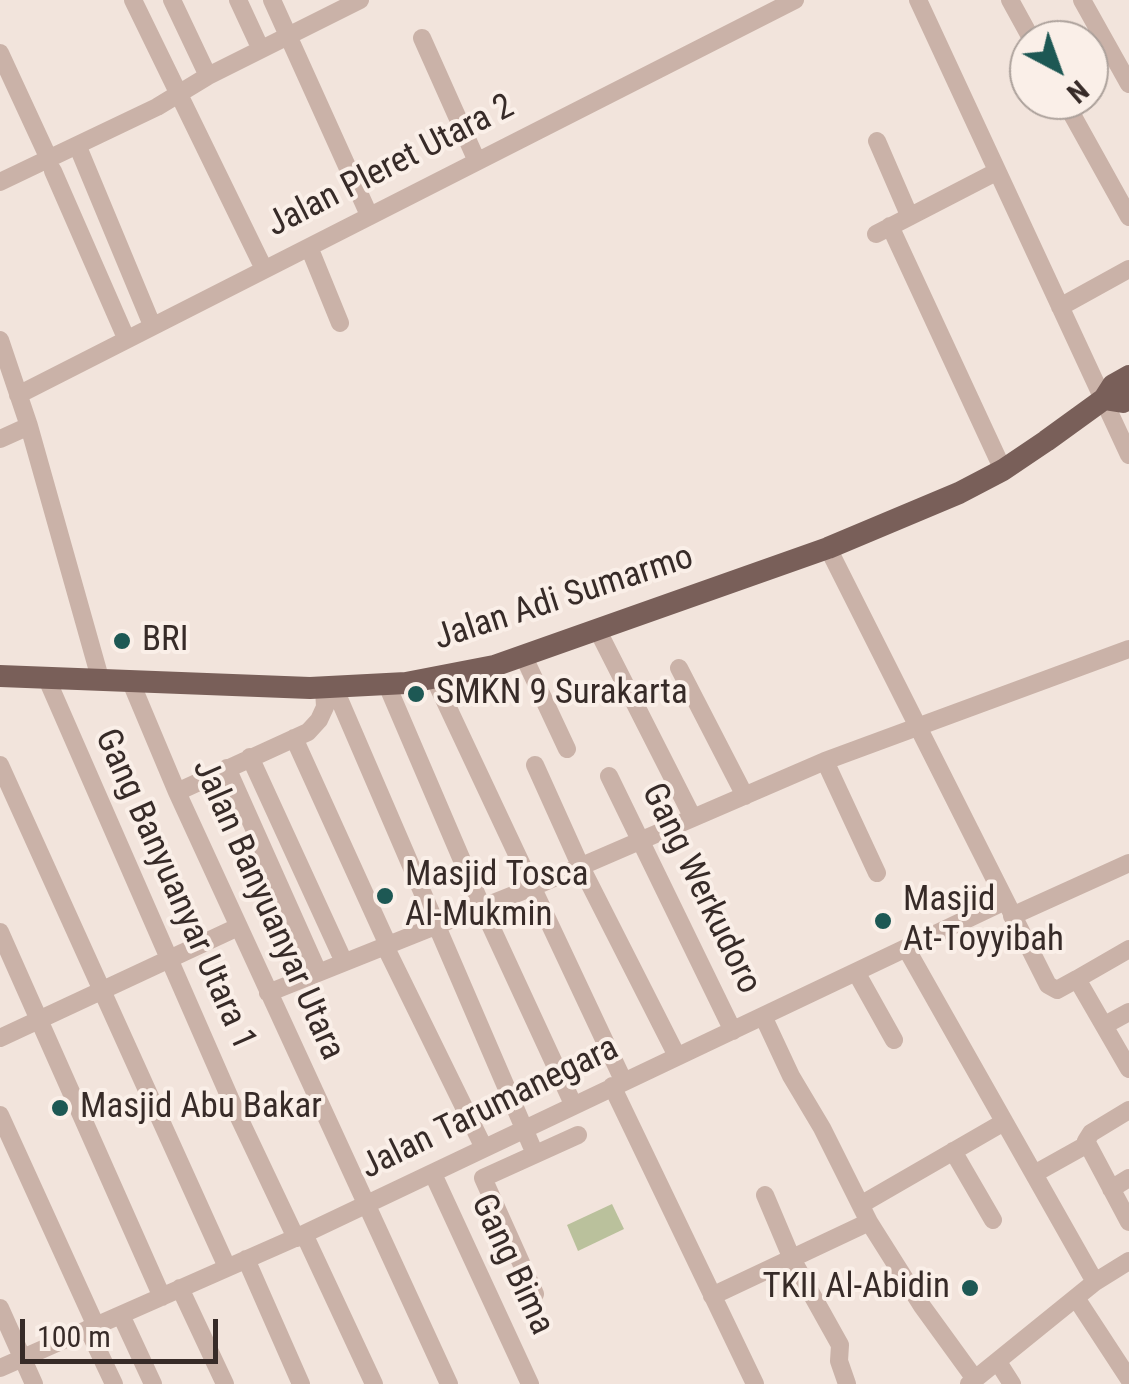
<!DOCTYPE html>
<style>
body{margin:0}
#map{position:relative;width:1129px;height:1384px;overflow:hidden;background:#f2e4dc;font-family:"Roboto Condensed",sans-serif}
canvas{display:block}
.north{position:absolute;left:1009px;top:20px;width:100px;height:100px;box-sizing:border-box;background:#faefe8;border:2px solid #aca19b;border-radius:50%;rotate:139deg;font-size:28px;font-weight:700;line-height:40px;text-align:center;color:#372b28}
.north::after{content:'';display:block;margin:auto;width:35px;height:45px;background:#1d5854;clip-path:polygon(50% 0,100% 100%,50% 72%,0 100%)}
.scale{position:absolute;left:20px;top:1319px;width:198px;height:45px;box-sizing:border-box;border:5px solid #372b28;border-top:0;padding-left:12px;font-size:30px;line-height:35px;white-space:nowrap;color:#372b28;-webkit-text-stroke:8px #faefe8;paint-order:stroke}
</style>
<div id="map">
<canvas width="1129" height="1384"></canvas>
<div class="north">N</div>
<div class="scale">100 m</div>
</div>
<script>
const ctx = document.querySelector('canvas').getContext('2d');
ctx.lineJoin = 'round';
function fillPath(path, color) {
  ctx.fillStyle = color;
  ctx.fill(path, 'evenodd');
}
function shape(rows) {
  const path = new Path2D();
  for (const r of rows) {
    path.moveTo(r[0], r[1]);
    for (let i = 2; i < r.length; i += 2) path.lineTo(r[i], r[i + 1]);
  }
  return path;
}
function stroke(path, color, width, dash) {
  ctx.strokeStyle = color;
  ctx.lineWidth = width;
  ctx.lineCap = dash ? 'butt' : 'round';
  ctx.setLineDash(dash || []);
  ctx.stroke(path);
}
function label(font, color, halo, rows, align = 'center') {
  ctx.font = font + ' "Roboto Condensed",sans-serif';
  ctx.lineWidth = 8;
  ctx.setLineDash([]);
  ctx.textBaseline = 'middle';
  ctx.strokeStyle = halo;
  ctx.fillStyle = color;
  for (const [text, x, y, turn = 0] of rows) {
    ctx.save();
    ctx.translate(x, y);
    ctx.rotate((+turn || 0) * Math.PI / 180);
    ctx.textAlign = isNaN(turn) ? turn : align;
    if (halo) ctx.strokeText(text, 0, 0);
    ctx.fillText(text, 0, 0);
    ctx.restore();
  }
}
const green = shape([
 [612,1204,624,1229,578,1251,567,1225]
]);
const minor = shape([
 [133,0,264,269],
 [172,0,208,76],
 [238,0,257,41],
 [272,0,369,215],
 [918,0,1129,455],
 [1010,0,1032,40],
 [1082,0,1129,84],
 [422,38,476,159],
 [0,53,49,159],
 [1064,100,1129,217],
 [877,141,909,215],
 [78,147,152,325],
 [53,171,126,338],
 [0,182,157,107,208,76,360,0],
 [890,226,1003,470],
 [876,234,996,172],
 [309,247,340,323],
 [1060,307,1129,269],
 [0,340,29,426,100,678],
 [18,395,795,0],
 [0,439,29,426],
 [828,548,1048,985,1057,990,1077,979,1129,1069],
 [597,629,693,818],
 [523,655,567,749],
 [679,668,745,796],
 [46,677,233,1105,296,1238],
 [130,680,177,792,449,1384],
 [435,680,623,1080],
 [387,685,482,907,573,1104],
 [334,687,535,1154],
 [294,738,388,945],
 [250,757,344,962],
 [825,761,877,873],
 [0,765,227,1267],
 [535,765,580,865,677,1056],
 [227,768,318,972],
 [609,776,733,1031],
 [177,792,308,732,319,720,325,707,324,688],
 [1012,916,1129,863],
 [0,932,162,1297],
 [385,946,484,1148],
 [906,948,1095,1282,969,1384],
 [856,972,894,1040],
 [1077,979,1129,949],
 [268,993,533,887,825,761,1129,649],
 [763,1016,791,1076,822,1128,869,1222,922,1306,975,1379],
 [1105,1025,1129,1012],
 [0,1038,238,927],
 [612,1086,755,1384],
 [1129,1110,1091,1133,1086,1141,1129,1222],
 [0,1115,96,1326],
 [953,1151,993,1220],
 [433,1174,530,1384],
 [1034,1174,1086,1145],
 [1111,1189,1129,1178],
 [765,1195,792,1259,840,1345,839,1361,847,1384],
 [862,1204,1004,1122],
 [304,1234,374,1384],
 [246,1259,301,1384],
 [1095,1282,1129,1261],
 [180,1288,225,1384],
 [535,1294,483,1178,578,1135],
 [712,1296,869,1222],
 [1076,1298,1129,1379],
 [0,1308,34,1384],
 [121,1315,153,1384],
 [88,1329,114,1384],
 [998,1362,1012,1384],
 [0,1368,304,1234,1005,901]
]);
const major = shape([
 [1104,399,1123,402,1129,399],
 [0,676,310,688,406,683,494,666,828,548,959,493,1003,470,1046,441,1104,399,1113,385,1129,376]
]);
const markers = [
 [122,641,10,"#1d5854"],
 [416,694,10,"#1d5854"],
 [385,896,10,"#1d5854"],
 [883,921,10,"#1d5854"],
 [60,1108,10,"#1d5854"],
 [970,1288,10,"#1d5854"]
];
const streetNames = [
 ["Jalan Pleret Utara 2",391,167,-27],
 ["Jalan Adi Sumarmo",564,599,-18],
 ["Gang Werkudoro",700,889,64],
 ["Gang Banyuanyar Utara 1",174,890,66],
 ["Jalan Banyuanyar Utara",267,910,66],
 ["Jalan Tarumanegara",490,1109,-26],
 ["Gang Bima",511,1265,65]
];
const poiNames = [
 ["BRI",142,641],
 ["SMKN 9 Surakarta",436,694],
 ["Masjid Tosca",405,876],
 ["Al-Mukmin",405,916],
 ["Masjid",903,901],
 ["At-Toyyibah",903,941],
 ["Masjid Abu Bakar",80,1108],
 ["TKII Al-Abidin",950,1288,"right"]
];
fillPath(green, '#bac19c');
stroke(minor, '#cab2a8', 18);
stroke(major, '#795f59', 22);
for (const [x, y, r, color] of markers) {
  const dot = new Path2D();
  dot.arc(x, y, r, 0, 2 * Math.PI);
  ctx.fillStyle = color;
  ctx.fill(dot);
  stroke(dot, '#faefe8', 4);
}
label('35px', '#372b28', '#faefe8', streetNames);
label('35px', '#372b28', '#faefe8', poiNames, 'left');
</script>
